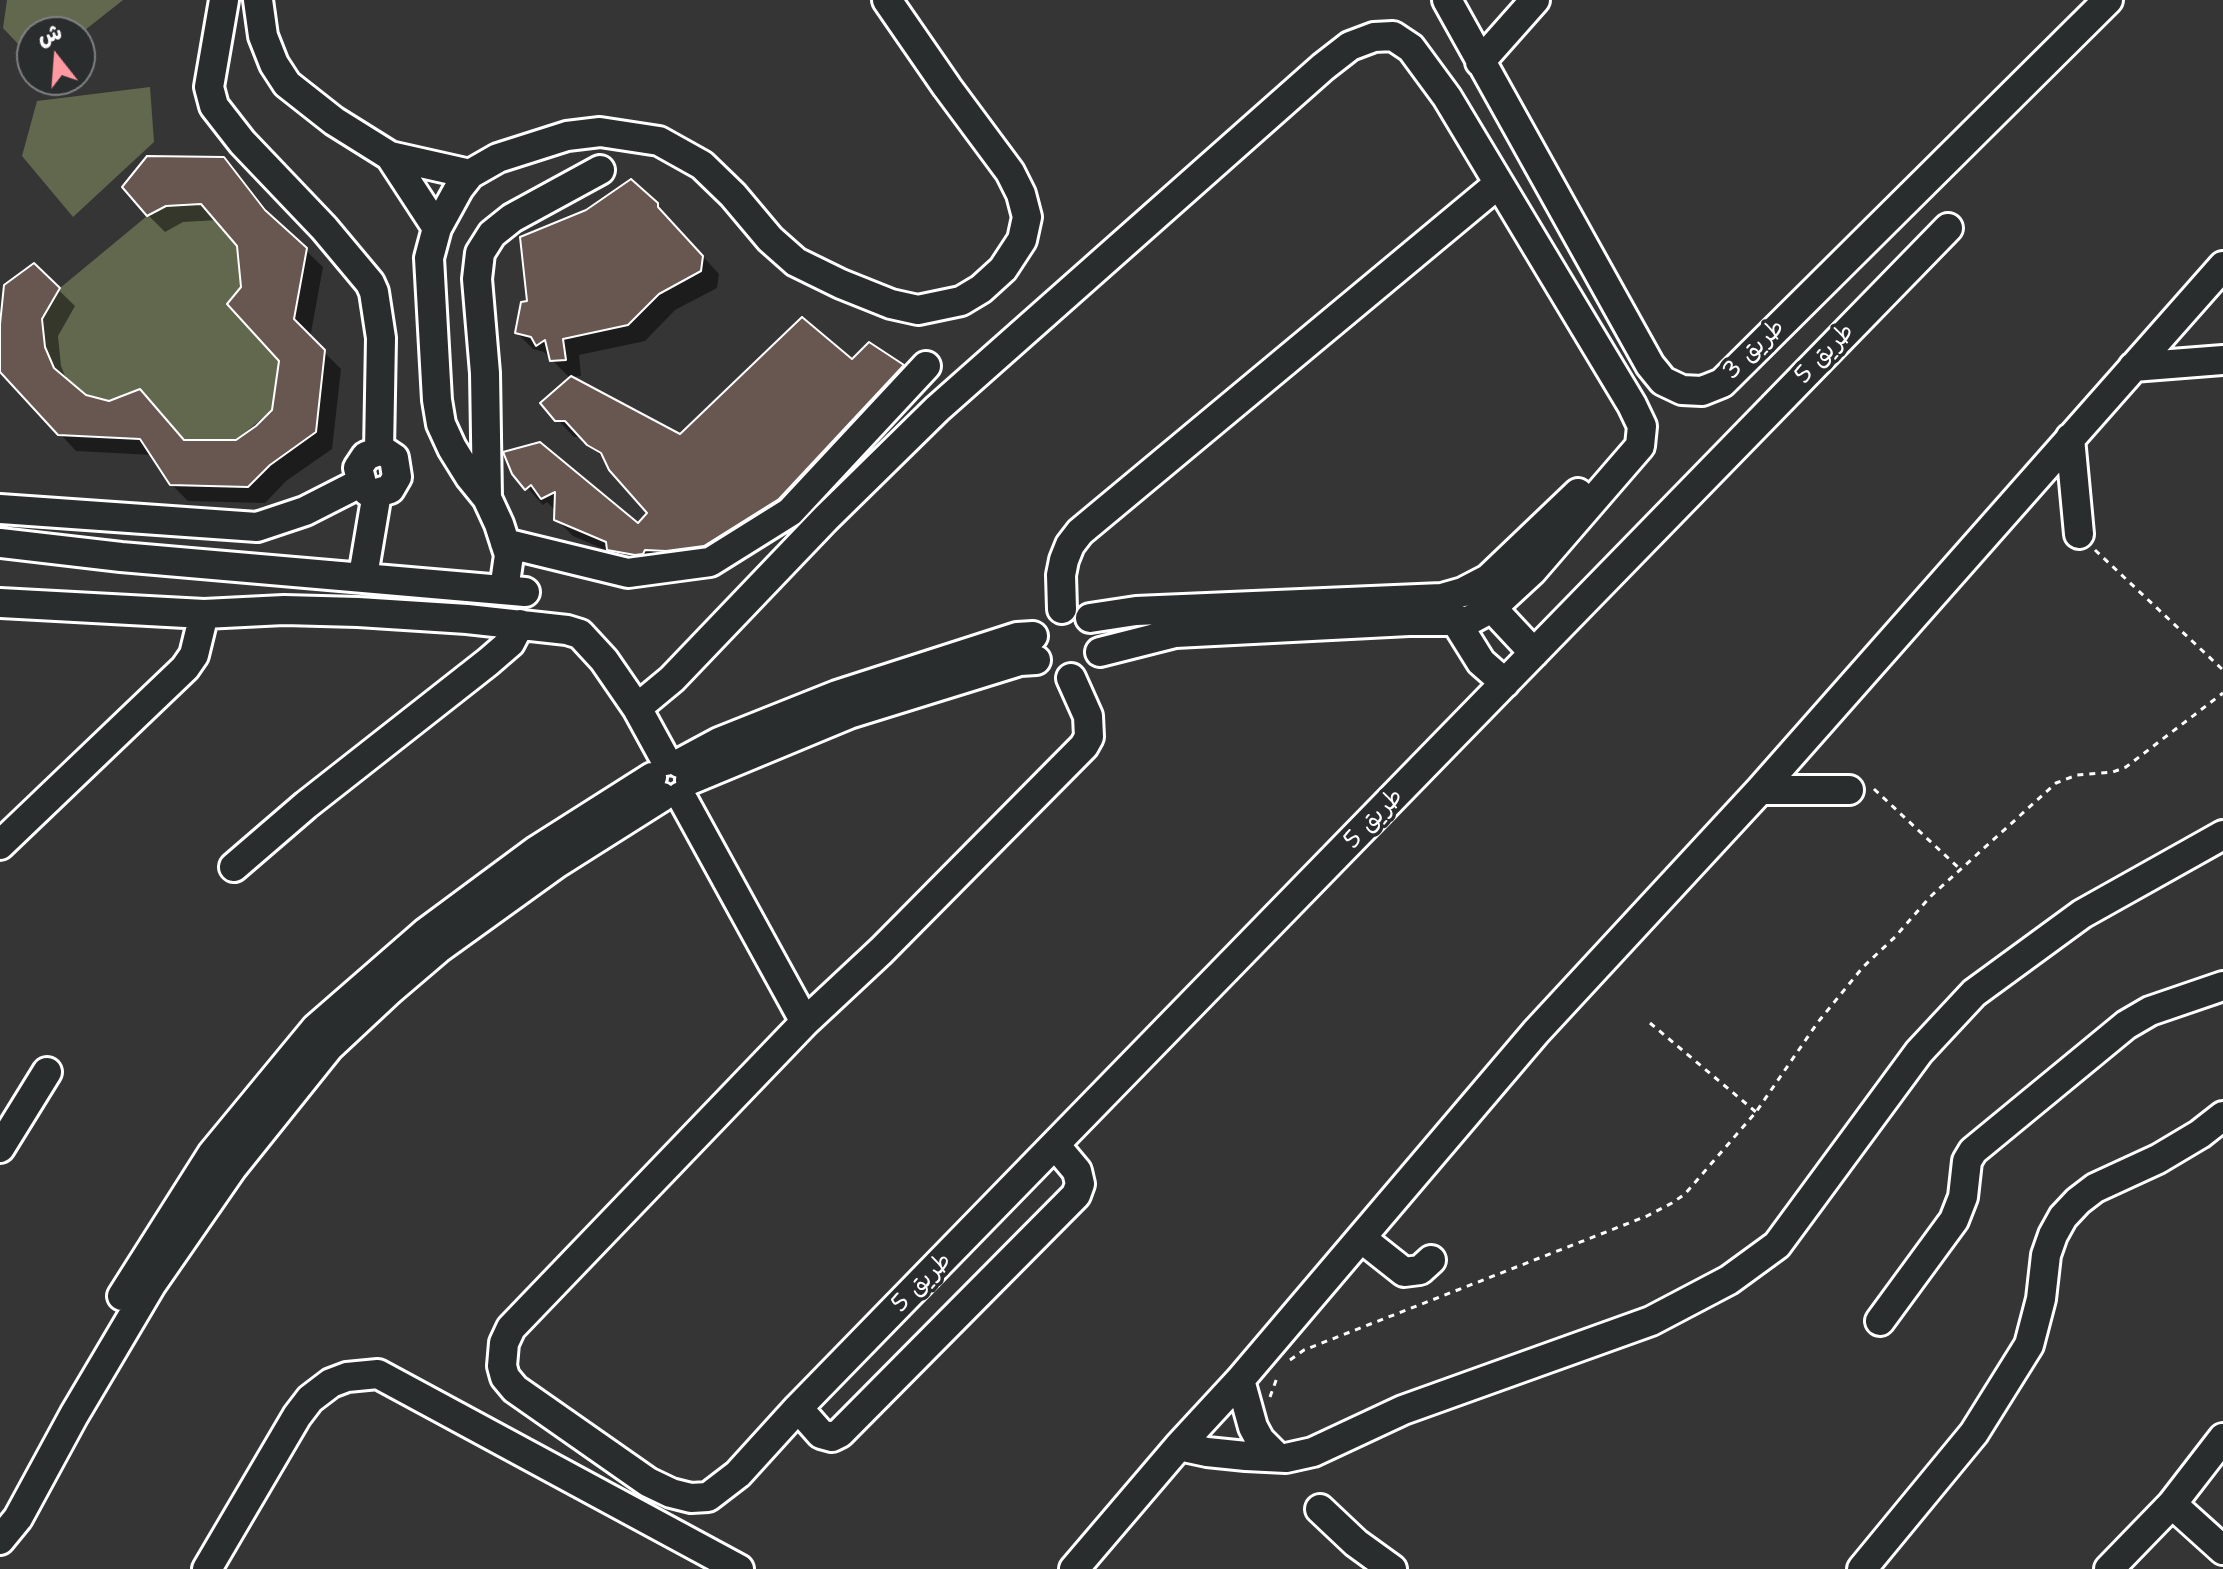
<!DOCTYPE html>
<meta charset="utf-8">
<style>
body{margin:0}
#map{position:relative;width:2223px;height:1569px;overflow:hidden;background:#363535;font-family:"Shantell Sans","Playpen Sans Arabic",sans-serif}
canvas{display:block}
.north{position:absolute;left:16px;top:16px;width:80px;height:80px;box-sizing:border-box;background:#2a2d2e;border:2px solid #7f8182;border-radius:50%;rotate:343deg;font-size:22px;font-weight:700;line-height:32px;text-align:center;color:#fff}
.north::after{content:'';display:block;margin:auto;width:28px;height:36px;background:#ff9aa2;clip-path:polygon(50% 0,100% 100%,50% 72%,0 100%)}
</style>
<div id="map">
<canvas width="2223" height="1569"></canvas>
<div class="north">ش</div>
</div>
<script>
const ctx = document.querySelector('canvas').getContext('2d');
ctx.lineJoin = 'round';
function fillPath(path, color) {
  ctx.fillStyle = color;
  ctx.fill(path, 'evenodd');
}
function shape(rows) {
  const path = new Path2D();
  for (const r of rows) {
    path.moveTo(r[0], r[1]);
    for (let i = 2; i < r.length; i += 2) path.lineTo(r[i], r[i + 1]);
  }
  return path;
}
function stroke(path, color, width, dash) {
  ctx.strokeStyle = color;
  ctx.lineWidth = width;
  ctx.lineCap = dash ? 'butt' : 'round';
  ctx.setLineDash(dash || []);
  ctx.stroke(path);
}
function label(font, color, halo, rows, align = 'center') {
  ctx.font = font + ' "Shantell Sans","Playpen Sans Arabic",sans-serif';
  ctx.lineWidth = 7;
  ctx.setLineDash([]);
  ctx.textBaseline = 'middle';
  ctx.strokeStyle = halo;
  ctx.fillStyle = color;
  for (const [text, x, y, turn = 0] of rows) {
    ctx.save();
    ctx.translate(x, y);
    ctx.rotate((+turn || 0) * Math.PI / 180);
    ctx.textAlign = isNaN(turn) ? turn : align;
    if (halo) ctx.strokeText(text, 0, 0);
    ctx.fillText(text, 0, 0);
    ctx.restore();
  }
}
const green = shape([
 [7,0,123,0,80,34,32,32,32,44,20,46,3,28],
 [150,87,154,142,73,217,22,156,37,101],
 [201,204,237,246,241,287,227,304,279,361,272,410,236,440,184,440,140,390,109,401,86,395,54,368,45,347,42,319,60,288,147,216,166,206]
]);
const shadow = shape([
 [223,159,240,176,278,224,323,267,310,338,341,369,332,449,286,481,265,503,188,501,171,484,153,455,76,451,0,369,0,345,34,266,75,306,58,336,61,366,68,383,85,397,186,442,236,442,258,427,274,411,281,361,239,245,218,220,183,222,165,232,148,215],
 [656,205,719,274,717,288,675,310,645,341,579,355,581,376,569,377,544,352,533,349,517,333],
 [853,362,902,366,919,383,721,562,626,566,613,553,573,536,556,519,556,511,547,502,543,505,514,473,638,526,650,513,607,462,582,437,574,437,542,403,680,436]
]);
const building = shape([
 [147,156,224,157,265,210,307,248,294,319,325,350,316,432,270,465,248,487,170,485,140,439,58,435,0,372,0,324,4,285,34,263,60,288,42,319,45,347,54,368,86,395,109,401,140,389,184,440,236,440,256,426,272,410,279,361,227,304,241,287,237,246,201,204,166,206,147,216,122,187,147,156],
 [631,179,658,203,658,207,703,256,701,271,659,294,628,325,563,339,566,360,550,361,545,340,536,346,531,337,515,333,521,302,527,301,520,237,586,210,631,179],
 [802,317,852,359,869,342,904,365,779,499,704,546,666,551,645,550,643,554,635,555,607,550,606,542,554,520,555,492,541,499,531,485,525,490,512,474,503,452,540,442,638,523,647,513,609,470,601,453,587,445,565,421,555,421,540,403,571,376,680,434,802,317]
]);
const path = shape([
 [2095,550,2223,670],
 [1874,789,1961,870],
 [1650,1023,1756,1112],
 [1290,1360,1304,1350,1647,1216,1672,1203,1685,1194,1756,1112,1818,1022,1863,967,1895,937,1930,897,2056,783,2077,775,2113,772,2126,767,2223,693],
 [1270,1397,1278,1375]
]);
const minor = shape([
 [224,0,209,87,214,106,242,142,324,228,370,283,374,292,381,338,379,451],
 [258,0,263,36,274,64,287,84,334,121,390,156,470,174],
 [1447,0,1650,365,1663,381,1682,390,1702,391,1722,383,2108,0],
 [1480,62,1535,0],
 [390,156,437,228],
 [2133,367,2223,360],
 [2070,438,2079,534],
 [487,498,485,373,477,279,480,253,492,234,512,218,600,170],
 [0,509,257,527,305,511,360,483],
 [0,543,121,557,525,592],
 [505,543,628,573,710,562,790,512,926,366],
 [363,576,377,493,390,489,397,477,394,458,385,452,379,451,366,456,358,468,363,487,368,492,377,493],
 [504,590,509,555,499,524,487,498,470,477,452,448,441,424,437,400,429,258,437,228,459,188,470,174,498,158,567,136,600,132,659,141,702,165,733,195,770,239,796,262,841,284,891,304,918,310,961,301,981,289,1003,269,1022,240,1027,217,1021,194,1010,172,947,87,887,0],
 [1484,591,1492,608,1534,653],
 [0,603,204,614,284,610,358,612,467,619,567,630,580,634,604,660,637,708,666,761],
 [1062,609,1061,575,1064,560,1070,545,1080,532,1497,185],
 [1448,609,1481,662,1505,683],
 [1090,618,1136,611,1442,598,1463,592,1488,579,1578,493],
 [1071,678,1088,716,1089,737,1084,746,881,951,805,1022,511,1328,504,1343,502,1366,505,1377,515,1389,648,1482,671,1493,691,1498,708,1497,738,1474,798,1408,1948,228],
 [637,708,672,679,826,518,937,409,1323,67,1350,46,1374,37,1393,36,1411,48,1447,97,1632,405,1642,426,1640,446,1532,571,1492,608,1468,621,1409,621,1175,633,1100,652],
 [680,763,719,742,837,695,1017,637,1033,636],
 [690,780,849,714,1020,661,1036,660],
 [1760,790,1849,790],
 [681,796,805,1022],
 [0,845,185,668,194,655,204,614],
 [234,867,306,805,488,662,510,643,520,624],
 [0,1148,47,1072],
 [1361,1238,1404,1272,1420,1270,1431,1260],
 [122,1296,212,1154,316,1028,425,933,537,850,652,777],
 [1880,1321,1954,1220,1963,1197,1967,1161,1973,1151,2126,1025,2150,1011,2223,986],
 [1240,1380,1253,1427,1260,1440,1277,1457],
 [798,1408,821,1434,832,1437,840,1433,1076,1195,1080,1184,1077,1171,1056,1146],
 [1179,1446,1207,1452,1246,1456,1286,1458,1313,1452,1403,1410,1651,1321,1729,1280,1777,1245,1919,1052,1974,993,2082,914,2223,835],
 [2172,1504,2223,1550],
 [1320,1509,1356,1543,1392,1569],
 [0,1540,18,1518,74,1415,151,1285,232,1168,329,1047,390,990,438,949,556,864,662,797],
 [207,1569,297,1416,310,1399,331,1383,347,1377,378,1374,739,1569],
 [1074,1569,1179,1446,1240,1380,1536,1032,1760,790,2223,266],
 [1862,1569,1974,1433,2029,1345,2041,1299,2046,1255,2053,1235,2063,1217,2078,1201,2095,1188,2158,1159,2200,1134,2223,1116],
 [2109,1569,2172,1504,2223,1438]
]);
const streetNames = [
 ["طريق 3",1754,350,-44],
 ["طريق 5",1825,354,-46],
 ["طريق 5",1374,819,-46],
 ["طريق 5",922,1283,-45]
];
fillPath(green, '#62684e');
fillPath(shadow, '#0007');
fillPath(building, '#685751');
stroke(building, '#fff', 2);
stroke(minor, '#fff', 34);
stroke(path, '#fff', 3, [6, 6]);
stroke(minor, '#2a2d2e', 28);
label('24px', '#fff', '#2a2d2e', streetNames);
</script>
